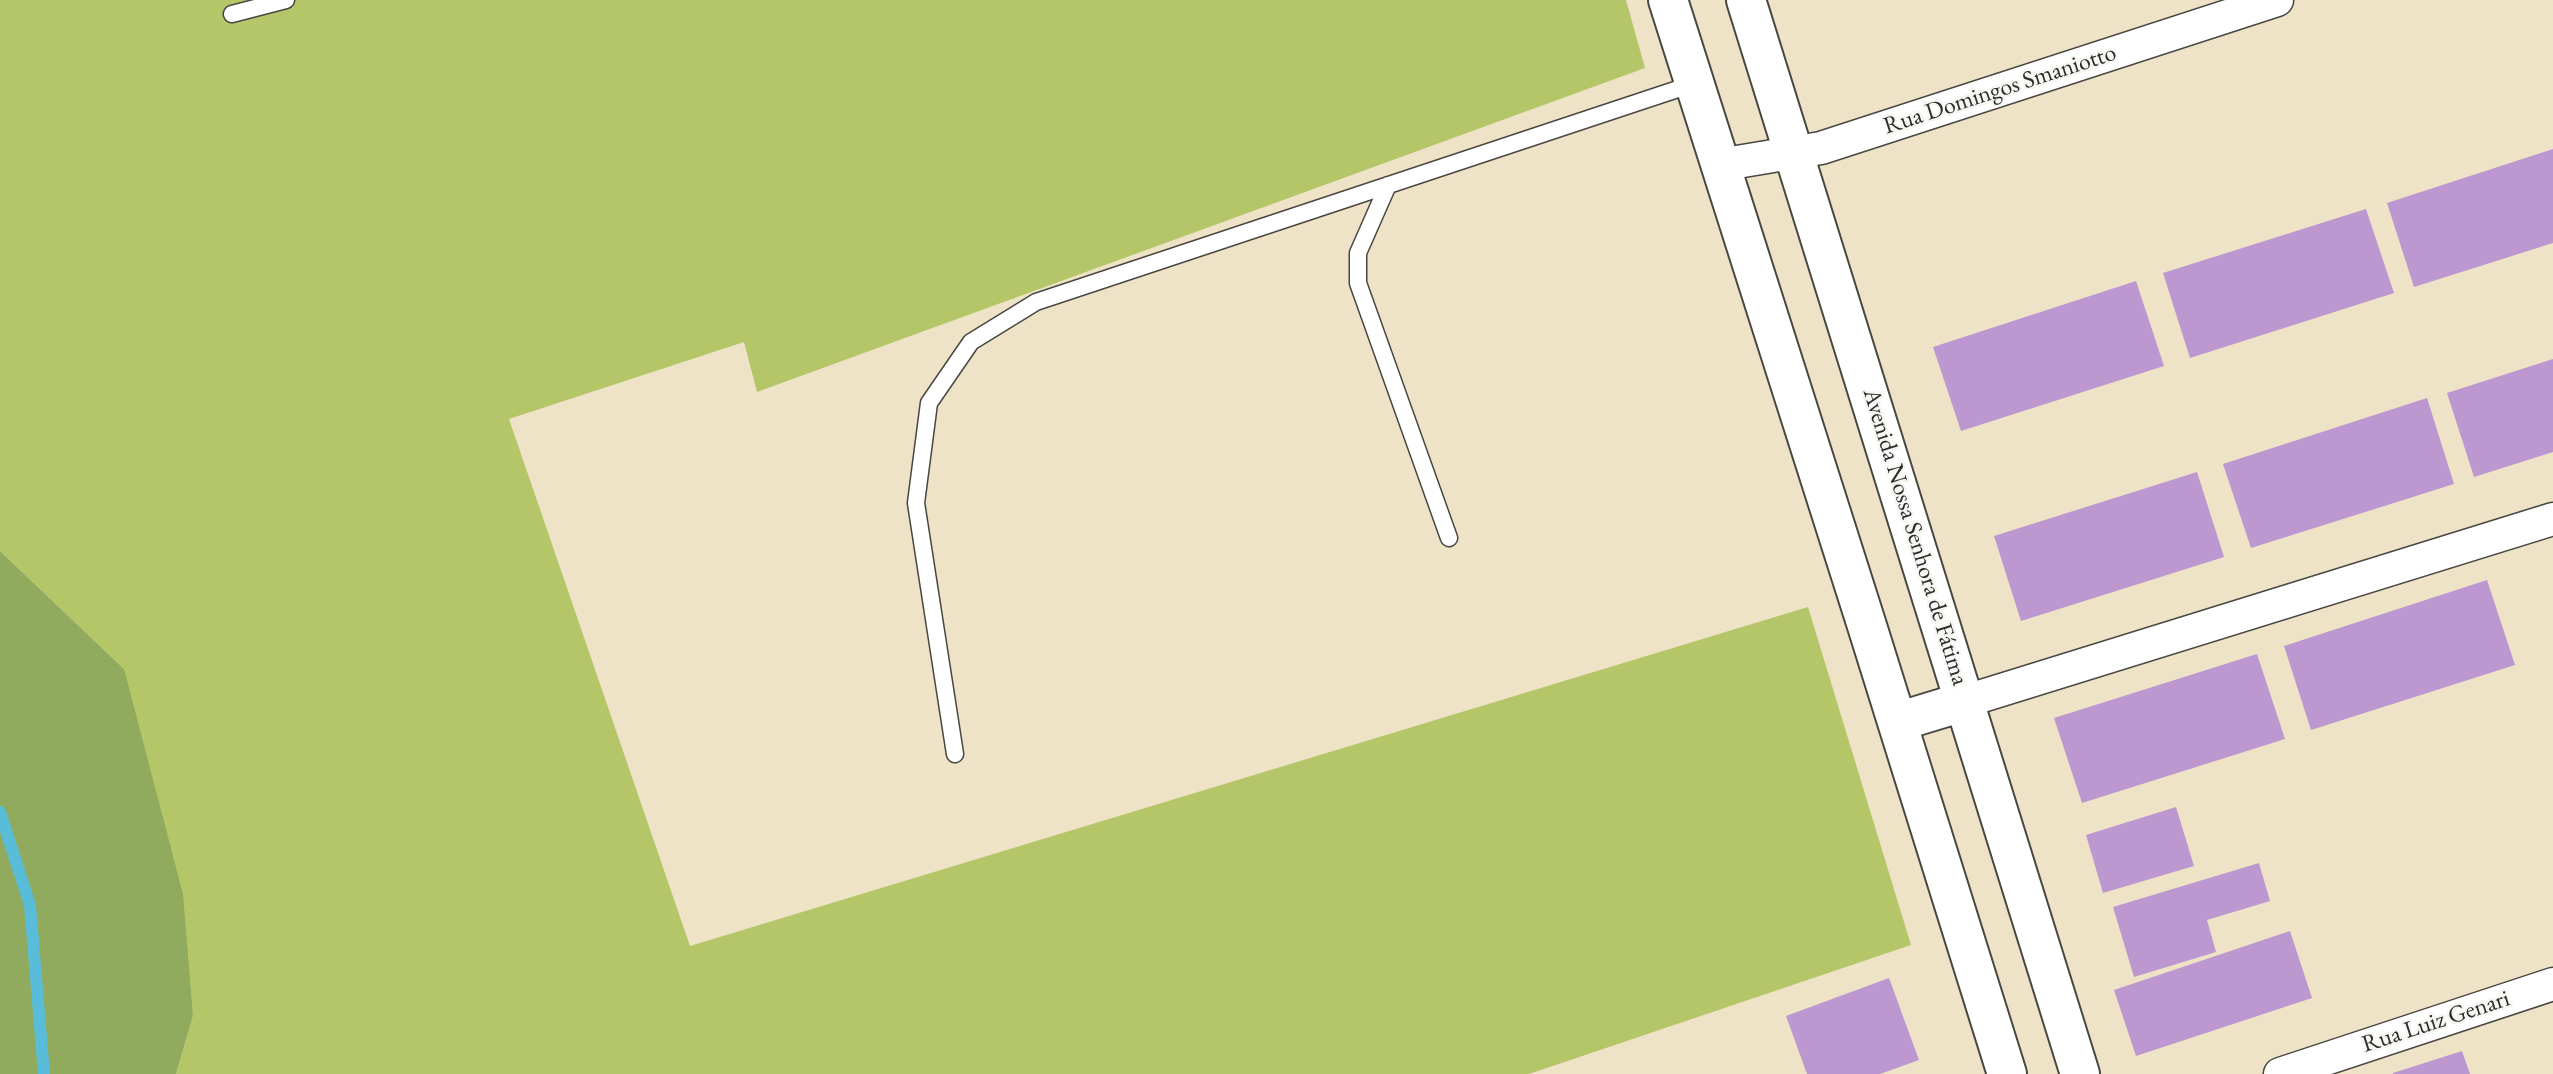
<!DOCTYPE html>
<meta charset="utf-8">
<style>
body{margin:0}
canvas{display:block;background:#eee3c6}
</style>
<canvas width="2553" height="1074"></canvas>
<script>
const ctx = document.querySelector('canvas').getContext('2d');
ctx.lineJoin = 'round';
function fillPath(path, color) {
  ctx.fillStyle = color;
  ctx.fill(path, 'evenodd');
}
function shape(rows) {
  const path = new Path2D();
  for (const r of rows) {
    path.moveTo(r[0], r[1]);
    for (let i = 2; i < r.length; i += 2) path.lineTo(r[i], r[i + 1]);
  }
  return path;
}
function stroke(path, color, width, dash) {
  ctx.strokeStyle = color;
  ctx.lineWidth = width;
  ctx.lineCap = dash ? 'butt' : 'round';
  ctx.setLineDash(dash || []);
  ctx.stroke(path);
}
function label(font, color, halo, rows, align = 'center') {
  ctx.font = font + ' "EB Garamond",serif';
  ctx.lineWidth = 5;
  ctx.setLineDash([]);
  ctx.textBaseline = 'middle';
  ctx.strokeStyle = halo;
  ctx.fillStyle = color;
  for (const [text, x, y, turn = 0] of rows) {
    ctx.save();
    ctx.translate(x, y);
    ctx.rotate((+turn || 0) * Math.PI / 180);
    ctx.textAlign = isNaN(turn) ? turn : align;
    if (halo) ctx.strokeText(text, 0, 0);
    ctx.fillText(text, 0, 0);
    ctx.restore();
  }
}
const green = shape([
 [0,0,1626,0,1645,68,757,392,744,342,509,419,690,946,1808,607,1911,945,1529,1074,176,1074,193,1016,124,669,0,551]
]);
const forest = shape([
 [0,551,124,669,183,894,193,1016,176,1074,0,1074]
]);
const stream = shape([
 [0,812,30,905,44,1074]
]);
const building = shape([
 [2553,149,2553,243,2414,287,2387,203],
 [2366,209,2394,293,2190,358,2163,273],
 [2136,281,2164,366,1961,431,1933,347],
 [2553,359,2553,452,2474,477,2447,393],
 [2427,398,2454,484,2251,548,2223,464],
 [2197,472,2224,557,2021,621,1994,536],
 [2487,580,2515,665,2311,730,2284,646],
 [2257,654,2285,739,2082,803,2054,718],
 [2176,807,2194,866,2103,893,2086,835],
 [2259,863,2270,901,2207,920,2216,952,2134,977,2113,907],
 [2290,931,2312,998,2136,1056,2114,990],
 [1889,978,1919,1060,1880,1074,1807,1074,1786,1016],
 [2462,1051,2470,1074,2393,1074,2393,1073]
]);
const service = shape([
 [232,14,286,0],
 [1388,185,1358,253,1358,283,1449,538],
 [955,754,916,503,929,403,971,342,1036,302,1693,84]
]);
const minor = shape([
 [1719,165,1821,148,2277,0],
 [1966,701,2553,519],
 [2280,1074,2553,984]
]);
const tertiary = shape([
 [1668,0,1868,629,2007,1074],
 [1746,0,2080,1074],
 [1897,722,1966,701]
]);
const streetNames = [
 ["Rua Domingos Smaniotto",2000,90,-18],
 ["Avenida Nossa Senhora de Fátima",1915,537,73],
 ["Rua Luiz Genari",2436,1022,-18]
];
fillPath(green, '#b5c669');
fillPath(forest, '#90ab5d');
stroke(stream, '#59bcd8', 12);
fillPath(building, '#bc97d0');
stroke(service, '#484742', 19);
stroke(minor, '#484742', 35);
stroke(tertiary, '#484742', 42);
stroke(service, '#fff', 16);
stroke(minor, '#fff', 32);
stroke(tertiary, '#fff', 38);
label('24px', '#2b2b2b', '#f6f6f2', streetNames);
</script>
